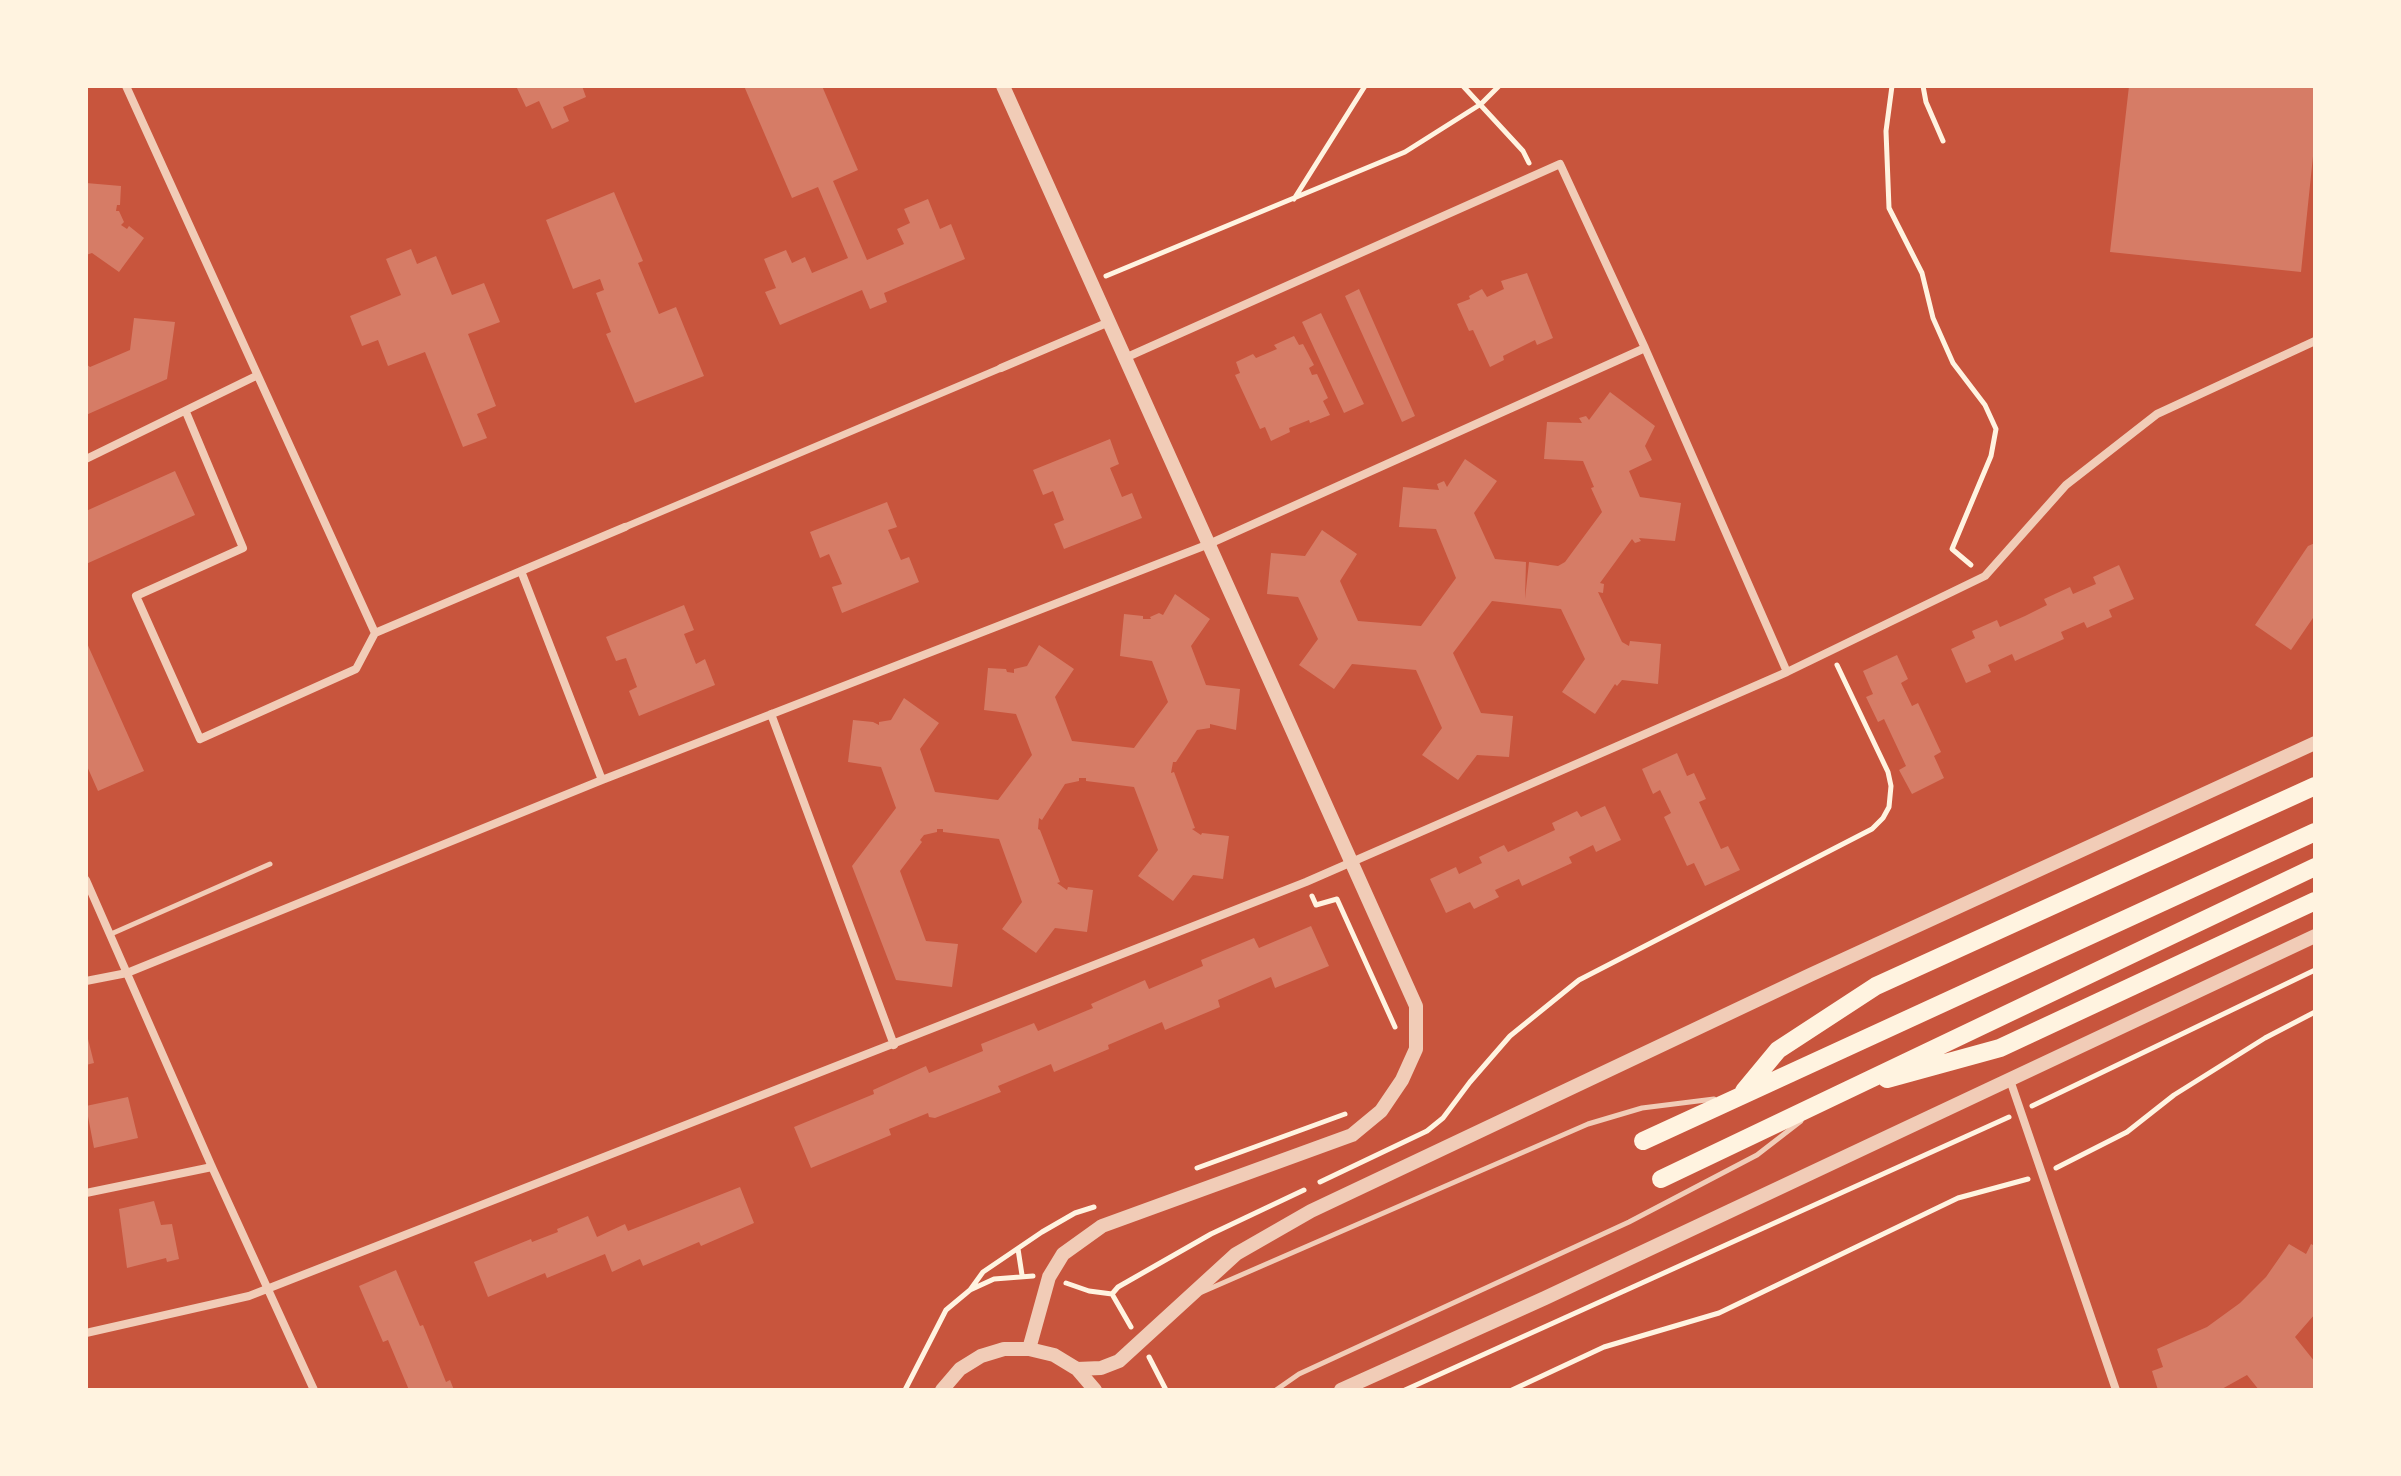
<!DOCTYPE html>
<style>
body{margin:0}
#map{position:relative;width:2401px;height:1476px;overflow:hidden;background:#c8553d;font-family:Helvetica,sans-serif}
canvas{display:block}
.frame{position:absolute;inset:0;border:88px solid #fff3e0;pointer-events:none}
</style>
<div id="map">
<canvas width="2401" height="1476"></canvas>
<div class="frame"></div>
</div>
<script>
const ctx = document.querySelector('canvas').getContext('2d');
ctx.lineJoin = 'round';
function fillPath(path, color) {
  ctx.fillStyle = color;
  ctx.fill(path, 'evenodd');
}
function shape(rows) {
  const path = new Path2D();
  for (const r of rows) {
    path.moveTo(r[0], r[1]);
    for (let i = 2; i < r.length; i += 2) path.lineTo(r[i], r[i + 1]);
  }
  return path;
}
function stroke(path, color, width, dash) {
  ctx.strokeStyle = color;
  ctx.lineWidth = width;
  ctx.lineCap = dash ? 'butt' : 'round';
  ctx.setLineDash(dash || []);
  ctx.stroke(path);
}
const building = shape([
 [516,86,582,86,586,97,563,107,569,121,552,129,539,101,526,107],
 [744,86,822,86,858,170,833,181,867,260,904,244,897,229,910,223,904,209,928,199,940,229,951,224,965,259,884,293,887,302,870,309,862,290,780,325,765,292,776,288,764,259,786,250,792,263,805,257,812,273,848,258,818,187,792,198],
 [2129,86,2315,86,2315,137,2301,272,2110,252],
 [86,183,121,186,120,205,117,205,116,211,119,211,124,222,121,225,127,229,129,226,144,238,119,272,92,253,86,255],
 [614,192,643,261,638,263,659,314,676,307,704,376,635,403,606,334,611,332,596,293,604,290,600,279,573,289,546,220],
 [411,249,417,264,436,256,452,295,484,283,500,322,468,334,496,406,477,414,487,438,463,447,425,352,388,366,378,340,362,346,350,316,401,295,386,259],
 [1527,273,1553,338,1537,345,1535,340,1503,356,1504,360,1490,367,1473,330,1469,331,1457,304,1470,299,1469,296,1482,289,1487,297,1504,289,1501,281],
 [1359,289,1415,416,1402,422,1345,296],
 [1321,313,1364,404,1344,413,1302,322],
 [134,318,175,322,167,379,86,415,86,364,90,367,130,350],
 [1294,336,1299,345,1303,344,1314,365,1309,368,1312,375,1317,374,1328,398,1323,401,1330,415,1310,423,1309,420,1289,428,1290,432,1271,441,1265,427,1260,429,1235,375,1240,373,1236,362,1253,354,1256,358,1277,349,1274,345],
 [1610,392,1655,426,1645,446,1652,460,1629,471,1640,497,1681,503,1675,541,1639,538,1641,541,1635,543,1632,539,1600,583,1604,584,1603,593,1598,592,1622,642,1629,646,1630,641,1661,644,1658,684,1622,680,1617,686,1615,684,1595,714,1562,692,1585,659,1561,609,1492,601,1453,653,1481,713,1513,716,1509,757,1477,755,1458,780,1422,755,1442,728,1416,670,1352,664,1334,689,1299,665,1318,639,1298,597,1267,594,1271,553,1305,556,1322,530,1357,554,1340,581,1358,621,1421,626,1456,578,1436,529,1399,527,1403,487,1439,490,1437,484,1444,481,1447,487,1465,459,1497,481,1474,513,1495,559,1526,562,1525,599,1529,562,1558,566,1565,562,1602,512,1591,488,1594,487,1583,461,1544,459,1547,422,1582,423,1579,418,1586,416,1589,420],
 [1110,439,1119,464,1110,468,1122,497,1132,493,1142,518,1064,549,1054,524,1064,520,1053,491,1043,495,1033,470],
 [175,471,195,515,86,564,86,511],
 [887,502,897,527,888,530,901,560,909,557,919,582,842,613,832,587,842,584,829,554,820,558,810,532],
 [2315,543,2315,615,2291,650,2255,625,2308,546],
 [2119,565,2134,599,2109,610,2112,617,2087,628,2084,622,2061,632,2064,639,2015,661,2012,654,1988,665,1991,672,1966,683,1951,649,1975,638,1972,631,1997,620,2000,627,2025,616,2047,605,2044,599,2070,587,2073,594,2096,584,2093,577],
 [1175,594,1210,619,1191,646,1206,685,1240,689,1236,730,1210,724,1210,728,1197,730,1176,762,1173,762,1171,773,1174,772,1195,828,1192,829,1201,835,1202,833,1229,836,1223,879,1193,875,1173,901,1138,876,1158,850,1134,787,1086,781,1086,778,1079,778,1079,781,1065,784,1042,820,1039,818,1038,829,1040,830,1060,882,1057,883,1067,890,1068,887,1093,890,1087,932,1055,928,1036,953,1002,929,1022,902,999,839,943,832,943,829,937,829,937,832,924,835,920,840,922,842,900,871,926,941,958,944,952,987,896,980,852,866,896,808,881,767,848,762,853,720,873,722,879,725,879,722,891,720,904,698,939,723,920,749,935,792,998,800,1032,755,1016,714,984,710,988,668,1006,669,1007,672,1014,673,1014,669,1027,666,1039,645,1074,669,1055,697,1072,741,1134,748,1168,702,1152,661,1120,656,1124,614,1143,616,1143,619,1151,619,1150,617,1159,613,1163,615],
 [684,605,694,630,684,634,696,664,705,659,715,685,639,716,629,691,637,687,626,658,616,661,606,637],
 [86,641,144,771,98,791,86,764],
 [1897,655,1908,679,1901,683,1912,706,1918,703,1941,752,1934,756,1944,778,1912,794,1899,770,1906,766,1884,719,1878,722,1866,697,1873,694,1863,671],
 [1677,753,1687,776,1694,773,1706,799,1699,802,1721,849,1728,846,1740,870,1705,886,1694,863,1687,866,1664,817,1671,813,1660,790,1653,794,1642,769],
 [1605,806,1621,840,1596,852,1593,845,1569,857,1572,863,1522,886,1519,879,1495,890,1499,897,1474,909,1470,902,1446,913,1430,879,1456,867,1459,874,1482,863,1479,857,1504,845,1508,852,1555,830,1552,823,1577,811,1581,817],
 [1311,926,1329,966,1275,988,1271,977,1218,1000,1220,1007,1165,1030,1162,1022,1108,1045,1109,1049,1054,1072,1051,1064,998,1086,1001,1092,935,1118,929,1117,928,1113,889,1129,891,1135,811,1168,794,1127,874,1094,873,1090,926,1066,929,1073,983,1051,981,1044,1034,1023,1038,1031,1093,1008,1091,1004,1145,980,1149,989,1203,966,1201,960,1254,938,1259,948],
 [86,1031,94,1063,86,1065],
 [128,1097,138,1138,94,1148,86,1106],
 [740,1187,754,1223,701,1246,699,1242,643,1266,640,1259,612,1272,605,1254,547,1278,545,1273,488,1297,474,1262,531,1239,532,1242,558,1232,557,1229,588,1216,597,1237,625,1224,628,1231],
 [154,1201,161,1225,172,1224,179,1259,167,1262,166,1258,127,1268,119,1209],
 [2289,1244,2306,1254,2311,1244,2315,1246,2315,1314,2295,1337,2315,1362,2315,1390,2259,1390,2247,1375,2220,1390,2158,1390,2152,1371,2163,1367,2157,1349,2207,1327,2240,1303,2266,1277],
 [396,1270,420,1326,423,1325,446,1382,450,1380,454,1390,409,1390,388,1340,383,1342,359,1286]
]);
const path = shape([
 [1463,86,1523,151,1529,163],
 [1892,86,1886,131,1889,208,1922,273,1933,318,1953,363,1985,405,1996,429,1991,456,1952,549,1971,565],
 [1923,86,1926,102,1943,141],
 [1294,199,1365,86],
 [1106,276,1405,152,1481,104,1499,86],
 [1312,896,1316,905,1337,899,1395,1027],
 [2032,1106,2315,970],
 [1197,1168,1345,1114],
 [2056,1168,2127,1132,2174,1095,2265,1038,2315,1012],
 [1320,1182,1427,1131,1443,1118,1470,1082,1510,1036,1579,980,1872,829,1883,818,1889,807,1891,786,1888,772,1837,665],
 [1018,1249,1022,1275],
 [1066,1283,1089,1291,1112,1294,1131,1327],
 [970,1290,983,1272,1042,1232,1075,1213,1094,1207],
 [1112,1294,1118,1287,1211,1234,1304,1190],
 [1149,1357,1166,1390],
 [905,1390,946,1310,970,1290,994,1279,1033,1276],
 [1405,1390,2009,1117],
 [1512,1390,1604,1347,1719,1313,1958,1198,2028,1179]
]);
const service = shape([
 [111,934,270,864],
 [1202,1292,1588,1124,1642,1108,1714,1099],
 [1276,1390,1299,1374,1629,1222,1757,1155,1801,1121]
]);
const pedestrian = shape([
 [625,527,1001,368]
]);
const minor = shape([
 [126,86,375,633,521,571,602,780],
 [1125,358,1560,164,1645,348],
 [1001,368,1109,322],
 [186,412,243,548,136,596,200,739,356,669,375,633],
 [86,459,256,376],
 [521,571,625,527],
 [771,714,894,1045],
 [86,880,212,1167,314,1390],
 [86,981,127,973,602,780,1209,544,1645,348,1787,672],
 [2010,1080,2116,1390],
 [86,1193,212,1167],
 [86,1333,249,1296,1306,882,1787,672,1985,576,2066,485,2157,414,2315,341]
]);
const tertiary = shape([
 [1003,86,1416,1006,1416,1049,1402,1080,1381,1111,1352,1135,1102,1226,1063,1254,1049,1277,1029,1349],
 [1077,1369,1101,1368,1119,1361,1236,1254,1311,1211,1810,975,2315,743],
 [942,1390,960,1369,981,1356,1004,1349,1029,1349,1054,1355,1077,1369,1095,1390],
 [1341,1390,1545,1298,2315,936]
]);
const trunk = shape([
 [1887,1079,2000,1048,2315,901],
 [1744,1091,1778,1050,1876,986,2315,786],
 [1643,1141,2315,832],
 [1661,1179,2315,867]
]);
fillPath(building, '#d67c66');
stroke(path, '#fff3e0', 5);
stroke(service, '#f1ccb7', 5);
stroke(pedestrian, '#f1ccb7', 7);
stroke(minor, '#f1ccb7', 8);
stroke(tertiary, '#f1ccb7', 14);
stroke(trunk, '#fff3e0', 18);
</script>
